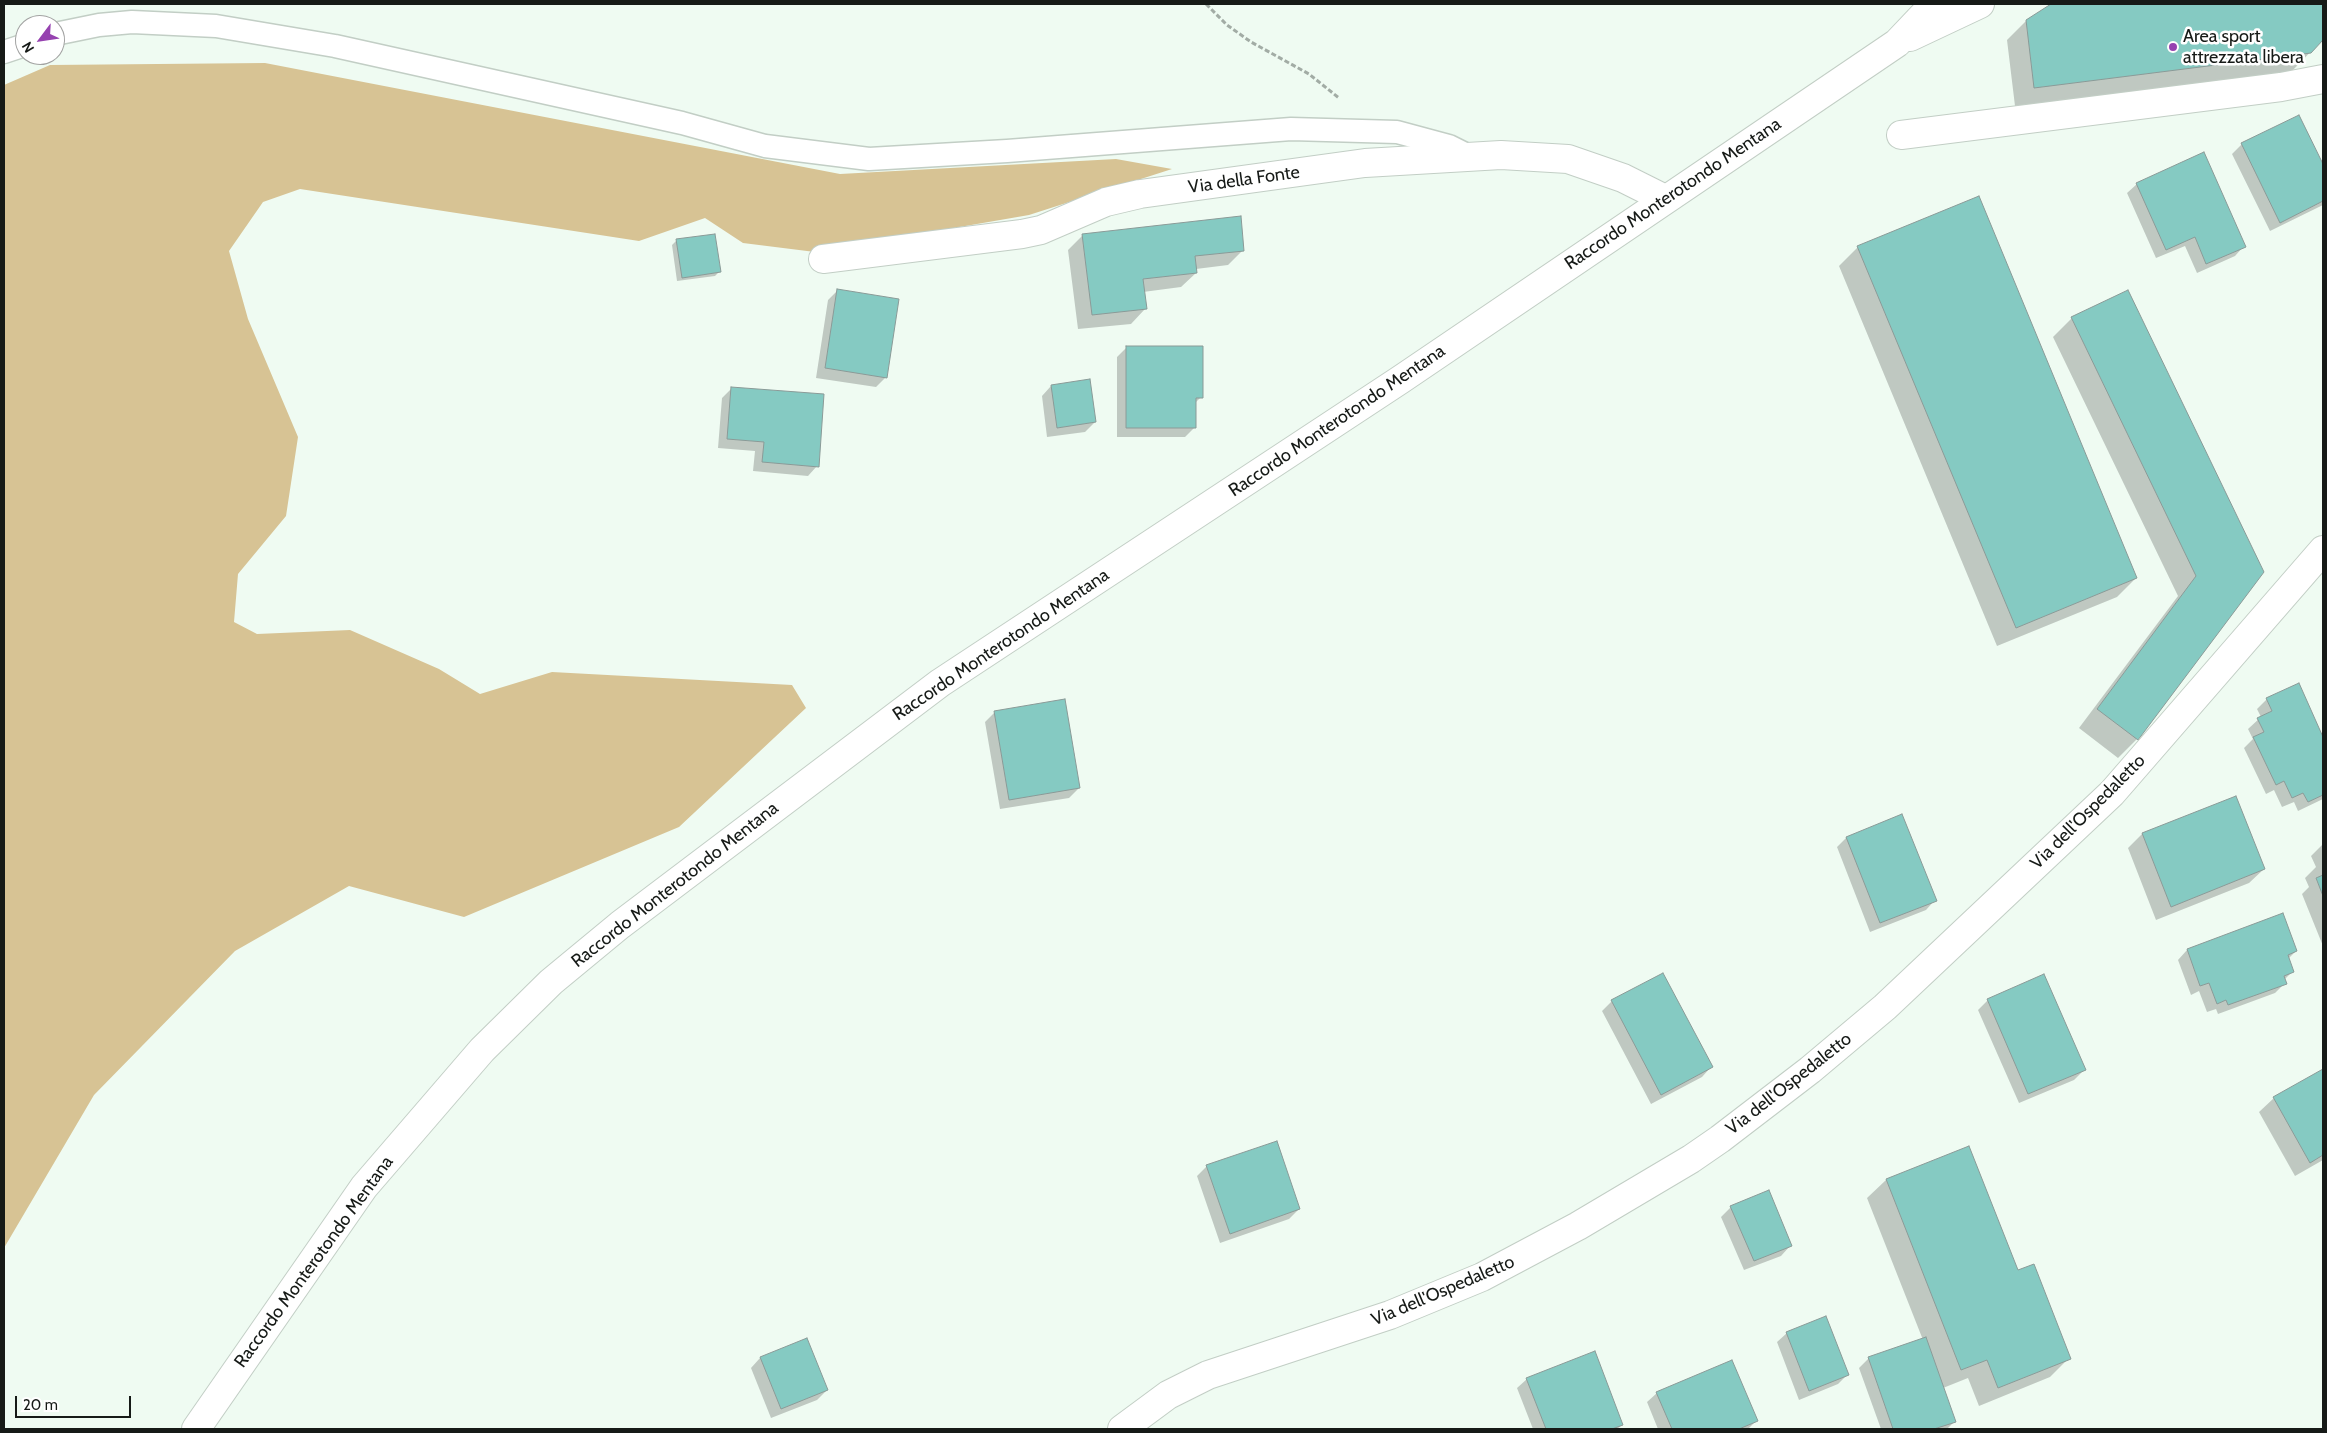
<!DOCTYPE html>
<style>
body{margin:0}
#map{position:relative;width:2327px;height:1433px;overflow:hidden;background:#effbf2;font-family:Cabin,sans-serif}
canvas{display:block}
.frame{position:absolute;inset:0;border:5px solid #161a17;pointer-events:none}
.north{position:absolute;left:15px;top:15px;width:50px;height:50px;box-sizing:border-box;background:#fff;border:1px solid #a2a3a2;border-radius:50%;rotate:239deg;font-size:14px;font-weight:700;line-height:20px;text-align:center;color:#161a17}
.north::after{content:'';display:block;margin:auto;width:18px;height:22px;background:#9642b0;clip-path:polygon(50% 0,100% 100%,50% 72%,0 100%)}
.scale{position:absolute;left:15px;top:1396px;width:116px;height:22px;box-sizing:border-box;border:2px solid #161a17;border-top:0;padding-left:6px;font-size:15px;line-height:18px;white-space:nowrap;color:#161a17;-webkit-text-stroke:4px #fff;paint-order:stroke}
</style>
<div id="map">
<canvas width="2327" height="1433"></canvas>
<div class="frame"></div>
<div class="north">N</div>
<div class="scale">20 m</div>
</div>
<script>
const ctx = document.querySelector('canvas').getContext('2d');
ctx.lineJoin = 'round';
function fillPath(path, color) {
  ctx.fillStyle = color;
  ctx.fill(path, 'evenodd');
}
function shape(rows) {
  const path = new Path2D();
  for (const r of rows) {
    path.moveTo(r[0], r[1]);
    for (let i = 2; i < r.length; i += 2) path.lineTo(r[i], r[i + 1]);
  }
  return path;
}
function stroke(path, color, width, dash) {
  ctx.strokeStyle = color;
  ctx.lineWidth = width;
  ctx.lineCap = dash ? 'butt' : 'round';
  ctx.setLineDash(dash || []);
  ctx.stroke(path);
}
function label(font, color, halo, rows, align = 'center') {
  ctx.font = font + ' Cabin,sans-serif';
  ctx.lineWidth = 5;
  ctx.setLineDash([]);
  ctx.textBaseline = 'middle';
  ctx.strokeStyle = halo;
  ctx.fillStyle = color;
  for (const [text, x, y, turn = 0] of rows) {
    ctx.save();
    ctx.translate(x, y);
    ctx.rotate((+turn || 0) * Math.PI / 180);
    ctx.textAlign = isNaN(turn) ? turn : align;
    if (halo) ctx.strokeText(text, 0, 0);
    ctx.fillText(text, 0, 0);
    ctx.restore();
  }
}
const green = shape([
 [265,63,840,174,1116,159,1172,169,1029,215,815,252,743,243,705,218,639,241,300,189,263,202,229,251,248,319,298,437,286,516,238,574,234,622,257,634,350,630,439,669,480,694,552,672,792,685,806,708,679,827,464,917,349,886,235,951,94,1095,4,1248,4,85,50,65]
]);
const shadow = shape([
 [2053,4,2323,4,2323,39,2291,72,2015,106,2007,40,2026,21],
 [2298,117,2323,167,2323,205,2270,231,2232,154,2242,144],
 [2137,184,2244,246,2235,256,2197,273,2185,246,2156,258,2127,193],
 [1083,235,1243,250,1228,265,1196,269,1196,273,1181,287,1143,292,1145,309,1131,324,1078,329,1068,250],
 [677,240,719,272,715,276,677,281,672,245],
 [1858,247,2136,578,2117,597,1997,646,1839,266],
 [838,290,886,377,876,387,816,378,828,300],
 [2072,318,2262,572,2137,739,2118,758,2079,728,2178,596,2053,337],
 [1127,347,1201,397,1194,404,1195,427,1185,437,1117,437,1117,357],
 [1051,386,1095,422,1085,432,1047,437,1042,396],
 [732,388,817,466,808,476,753,471,755,451,718,448,722,398],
 [2298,685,2323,740,2323,799,2298,811,2294,802,2282,807,2274,790,2266,794,2244,748,2253,739,2248,729,2261,717,2257,709,2267,699],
 [995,712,1079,788,1069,798,1000,809,985,722],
 [2236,797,2264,869,2249,883,2156,920,2128,848,2142,834],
 [1901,816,1935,900,1926,910,1870,932,1837,847,1846,838],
 [2323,844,2323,946,2302,894,2309,887,2305,878,2316,867,2311,856],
 [2282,915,2296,951,2288,959,2292,972,2284,980,2285,983,2275,993,2218,1014,2216,1009,2207,1012,2199,991,2191,995,2178,960,2187,950],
 [1988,1000,2084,1070,2074,1080,2019,1103,1978,1010],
 [1612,1001,1711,1067,1702,1077,1651,1104,1602,1011],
 [2323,1070,2323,1160,2295,1176,2259,1112,2274,1098],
 [1969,1147,2018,1272,2069,1358,2050,1377,1979,1406,1968,1378,1943,1388,1955,1421,1947,1429,1881,1429,1859,1368,1869,1358,1923,1340,1867,1198,1886,1180],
 [1207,1166,1299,1209,1289,1219,1220,1243,1197,1176],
 [1731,1207,1790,1246,1781,1256,1744,1270,1721,1217],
 [1787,1333,1848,1374,1838,1384,1799,1400,1777,1342],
 [760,1358,827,1390,817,1400,771,1418,751,1368],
 [1527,1379,1622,1425,1617,1429,1533,1429,1517,1388],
 [1657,1393,1756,1421,1748,1429,1658,1429,1647,1402]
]);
const building = shape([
 [2051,4,2323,4,2323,40,2311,53,2034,88,2026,20,2051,4],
 [2299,115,2323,164,2323,201,2280,223,2241,143,2299,115],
 [2204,152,2246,247,2206,264,2195,237,2166,250,2136,183,2204,152],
 [1979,196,2137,578,2016,628,1857,246,1979,196],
 [1241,216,1244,251,1195,256,1197,273,1143,279,1147,309,1092,315,1082,234,1241,216],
 [715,234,721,272,682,278,676,239,715,234],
 [837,289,899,299,887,378,825,368,837,289],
 [2128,290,2264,572,2138,740,2097,709,2196,576,2071,317,2128,290],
 [1126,346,1203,346,1203,398,1196,398,1196,428,1126,428,1126,346],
 [1090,379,1096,422,1057,428,1051,385,1090,379],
 [731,387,824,394,819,467,762,462,764,442,727,439,731,387],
 [2299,683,2323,737,2323,795,2308,802,2303,793,2292,798,2284,781,2276,785,2253,737,2264,732,2257,718,2272,711,2266,698,2299,683],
 [1065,699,1080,788,1009,800,994,711,1065,699],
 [2236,796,2265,869,2171,907,2142,833,2236,796],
 [1902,814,1937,901,1880,923,1846,837,1902,814],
 [2323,875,2323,896,2316,878,2323,875],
 [2283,913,2297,951,2288,955,2294,972,2284,976,2287,984,2228,1005,2226,1000,2217,1004,2209,983,2200,986,2187,949,2283,913],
 [1663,973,1713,1067,1661,1095,1611,1000,1663,973],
 [2044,974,2086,1070,2028,1094,1987,999,2044,974],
 [2323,1069,2323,1155,2310,1163,2273,1097,2323,1069],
 [1277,1141,1300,1209,1230,1234,1206,1165,1277,1141],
 [1969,1146,2018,1270,2034,1264,2071,1359,1998,1388,1987,1360,1961,1370,1886,1179,1969,1146],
 [1769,1190,1792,1246,1754,1261,1730,1206,1769,1190],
 [1826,1316,1849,1375,1809,1391,1786,1332,1826,1316],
 [1926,1337,1956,1422,1934,1429,1893,1429,1868,1357,1926,1337],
 [807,1338,828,1390,781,1409,760,1357,807,1338],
 [1595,1351,1623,1425,1612,1429,1546,1429,1526,1378,1595,1351],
 [1732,1360,1758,1421,1739,1429,1672,1429,1656,1392,1732,1360]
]);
const path = shape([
 [1206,4,1227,25,1251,42,1309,74,1339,98]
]);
const lane = shape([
 [55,34,99,25,132,22,216,26,335,46,682,123,765,146,869,159,1007,151,1291,129,1397,132,1449,146,1471,157],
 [4,52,25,45]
]);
const street = shape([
 [1901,135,2281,87,2323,79],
 [823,259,1022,234,1041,230,1106,202,1140,194,1365,163,1501,155,1568,159,1623,178,1665,199],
 [1122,1429,1168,1395,1208,1375,1390,1315,1482,1277,1578,1226,1691,1159,1720,1139,1810,1070,1885,1007,2112,793,2323,550]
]);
const secondary = shape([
 [1910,37,1980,4],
 [196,1429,364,1187,482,1050,551,982,620,925,940,683,1400,380,1897,43,1934,4]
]);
const markers = [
 [2173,47,5,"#9642b0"]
];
const poiNames = [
 ["Area sport",2183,37],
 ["attrezzata libera",2183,58]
];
const streetNames = [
 ["Via della Fonte",1244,180,-8],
 ["Raccordo Monterotondo Mentana",1673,194,-34],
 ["Raccordo Monterotondo Mentana",1337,421,-34],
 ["Raccordo Monterotondo Mentana",1001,645,-34],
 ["Via dell'Ospedaletto",2088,812,-45],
 ["Raccordo Monterotondo Mentana",675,885,-38],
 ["Via dell'Ospedaletto",1789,1084,-38],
 ["Raccordo Monterotondo Mentana",314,1262,-54],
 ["Via dell'Ospedaletto",1443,1291,-23]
];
fillPath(green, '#d7c394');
fillPath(shadow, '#0003');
fillPath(building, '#85cac2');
stroke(building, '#8a9a97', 1);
stroke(lane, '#c2cec5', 25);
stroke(street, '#c2cec5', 30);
stroke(secondary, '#c2cec5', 30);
stroke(path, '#a2aca5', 3, [5, 2.5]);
stroke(lane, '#fff', 22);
stroke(street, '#fff', 28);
stroke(secondary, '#fff', 28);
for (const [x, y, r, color] of markers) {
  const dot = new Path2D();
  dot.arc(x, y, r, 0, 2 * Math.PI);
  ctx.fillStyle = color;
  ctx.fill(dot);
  stroke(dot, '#fff', 2);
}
label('18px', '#161a17', '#fff', poiNames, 'left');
label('18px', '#161a17', '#fff', streetNames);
</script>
